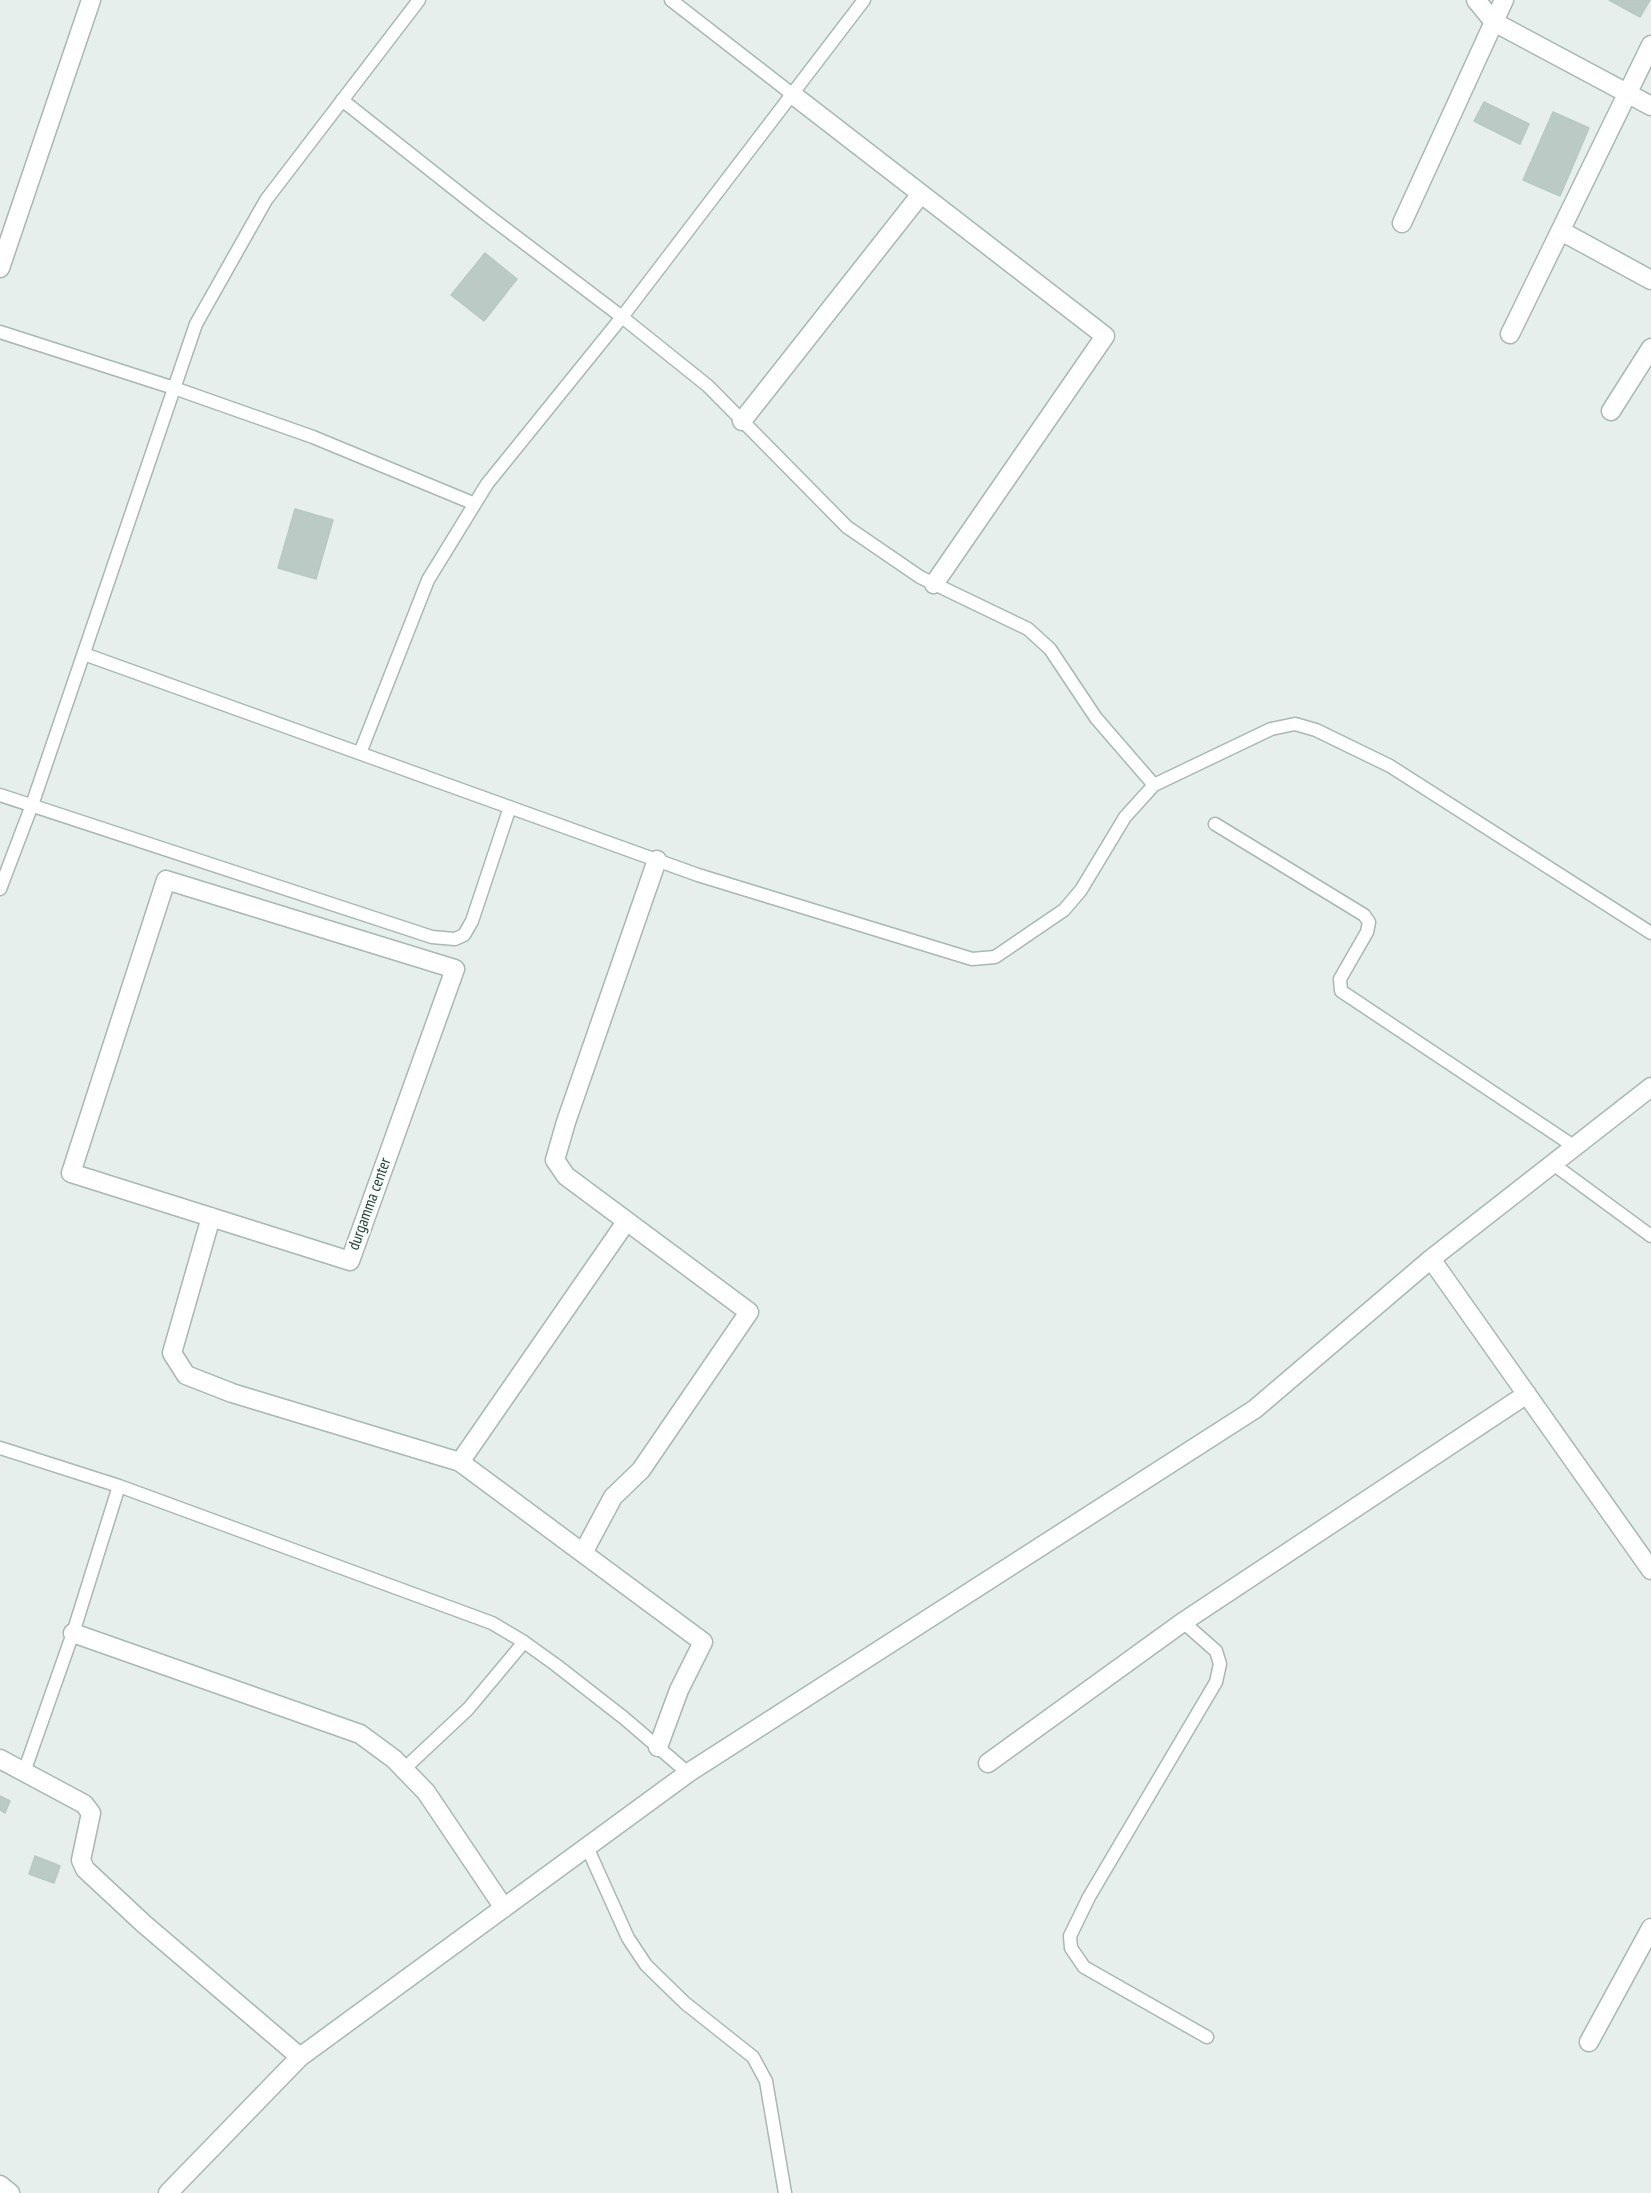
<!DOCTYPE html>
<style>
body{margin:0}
canvas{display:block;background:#e6efeb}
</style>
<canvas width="1651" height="2193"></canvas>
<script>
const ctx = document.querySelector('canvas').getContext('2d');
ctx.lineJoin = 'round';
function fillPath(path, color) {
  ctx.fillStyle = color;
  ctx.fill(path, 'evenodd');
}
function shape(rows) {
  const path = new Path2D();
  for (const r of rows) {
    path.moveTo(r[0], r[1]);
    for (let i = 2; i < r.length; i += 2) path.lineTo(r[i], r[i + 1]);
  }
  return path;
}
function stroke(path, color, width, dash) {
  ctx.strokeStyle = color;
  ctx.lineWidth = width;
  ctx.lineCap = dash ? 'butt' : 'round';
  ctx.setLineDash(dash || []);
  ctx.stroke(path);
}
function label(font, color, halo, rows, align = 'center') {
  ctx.font = font + ' "PT Sans Narrow",sans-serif';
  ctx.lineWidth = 4.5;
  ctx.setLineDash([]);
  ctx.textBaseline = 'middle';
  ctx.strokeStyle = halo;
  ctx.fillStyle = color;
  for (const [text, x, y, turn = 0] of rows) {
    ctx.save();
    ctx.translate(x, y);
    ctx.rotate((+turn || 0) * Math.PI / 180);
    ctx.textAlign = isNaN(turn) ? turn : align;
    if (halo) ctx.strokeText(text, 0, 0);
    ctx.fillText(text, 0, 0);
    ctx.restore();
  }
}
const building = shape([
 [1609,0,1650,0,1640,17,1609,0],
 [1484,102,1529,124,1520,144,1474,121,1484,102],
 [1553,112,1589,128,1560,196,1523,180,1553,112],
 [485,253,517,279,484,321,451,295,485,253],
 [295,509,333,520,316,579,278,568,295,509],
 [0,1796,10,1801,5,1813,0,1810,0,1796],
 [35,1856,60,1866,54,1883,29,1874,35,1856]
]);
const lane = shape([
 [671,0,792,94],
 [342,100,486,214,622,317,708,386,847,527,920,577,1028,629,1050,649,1096,718,1154,785],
 [0,332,174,388,313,437,475,504],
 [84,654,698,875,972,959,995,957,1064,910,1081,890,1125,817,1154,785,1271,729,1295,724,1316,730,1390,766,1651,933],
 [360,753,428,580,487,484,622,317,864,0],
 [0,795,432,937,455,939,464,935,472,921,510,807],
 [1215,824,1364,915,1369,922,1367,932,1340,979,1341,991,1575,1147],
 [0,889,32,805,196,324,266,200,419,0],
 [1553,1164,1651,1236],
 [0,1448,119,1486,73,1633,24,1772],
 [119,1486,492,1623,524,1642,556,1665,624,1718,688,1773],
 [1183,1622,1216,1651,1220,1664,1216,1682,1089,1897,1070,1936,1071,1948,1084,1967,1207,2037],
 [404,1769,468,1709,524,1642],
 [587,1847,628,1938,646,1965,685,2003,753,2057,766,2081,785,2193]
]);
const street = shape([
 [1476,0,1494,22,1651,106],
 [792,94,1105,336,934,584],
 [1402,223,1504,0],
 [1561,231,1651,280],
 [0,268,91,0],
 [1510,334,1651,45],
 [1611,411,1651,348],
 [742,421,921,194],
 [166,880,455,969,350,1261,71,1173,166,880],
 [211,1217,172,1353,186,1375,232,1393,460,1462,703,1642,679,1690,658,1747],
 [1431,1259,1651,1570],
 [460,1462,626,1222],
 [583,1553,613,1497,641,1470,749,1312,566,1176,555,1160,566,1122,657,860],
 [73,1633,360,1734,394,1759,426,1792,504,1908],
 [0,1759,84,1804,91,1813,81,1860,85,1869,144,1924,300,2057],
 [988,1763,1183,1622,1527,1394],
 [1589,2042,1651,1928],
 [0,2185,10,2193],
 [168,2193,300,2057,688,1773,1255,1409,1431,1259,1651,1087]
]);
const streetNames = [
 ["durgamma center",370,1204,-70]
];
fillPath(building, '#bbcac4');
stroke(building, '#b8c9c2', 1.5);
stroke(lane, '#a8b8b2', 15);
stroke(street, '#a8b8b2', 21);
stroke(lane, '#fff', 12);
stroke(street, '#fff', 18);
label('16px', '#24423a', '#f7fbf9', streetNames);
</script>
